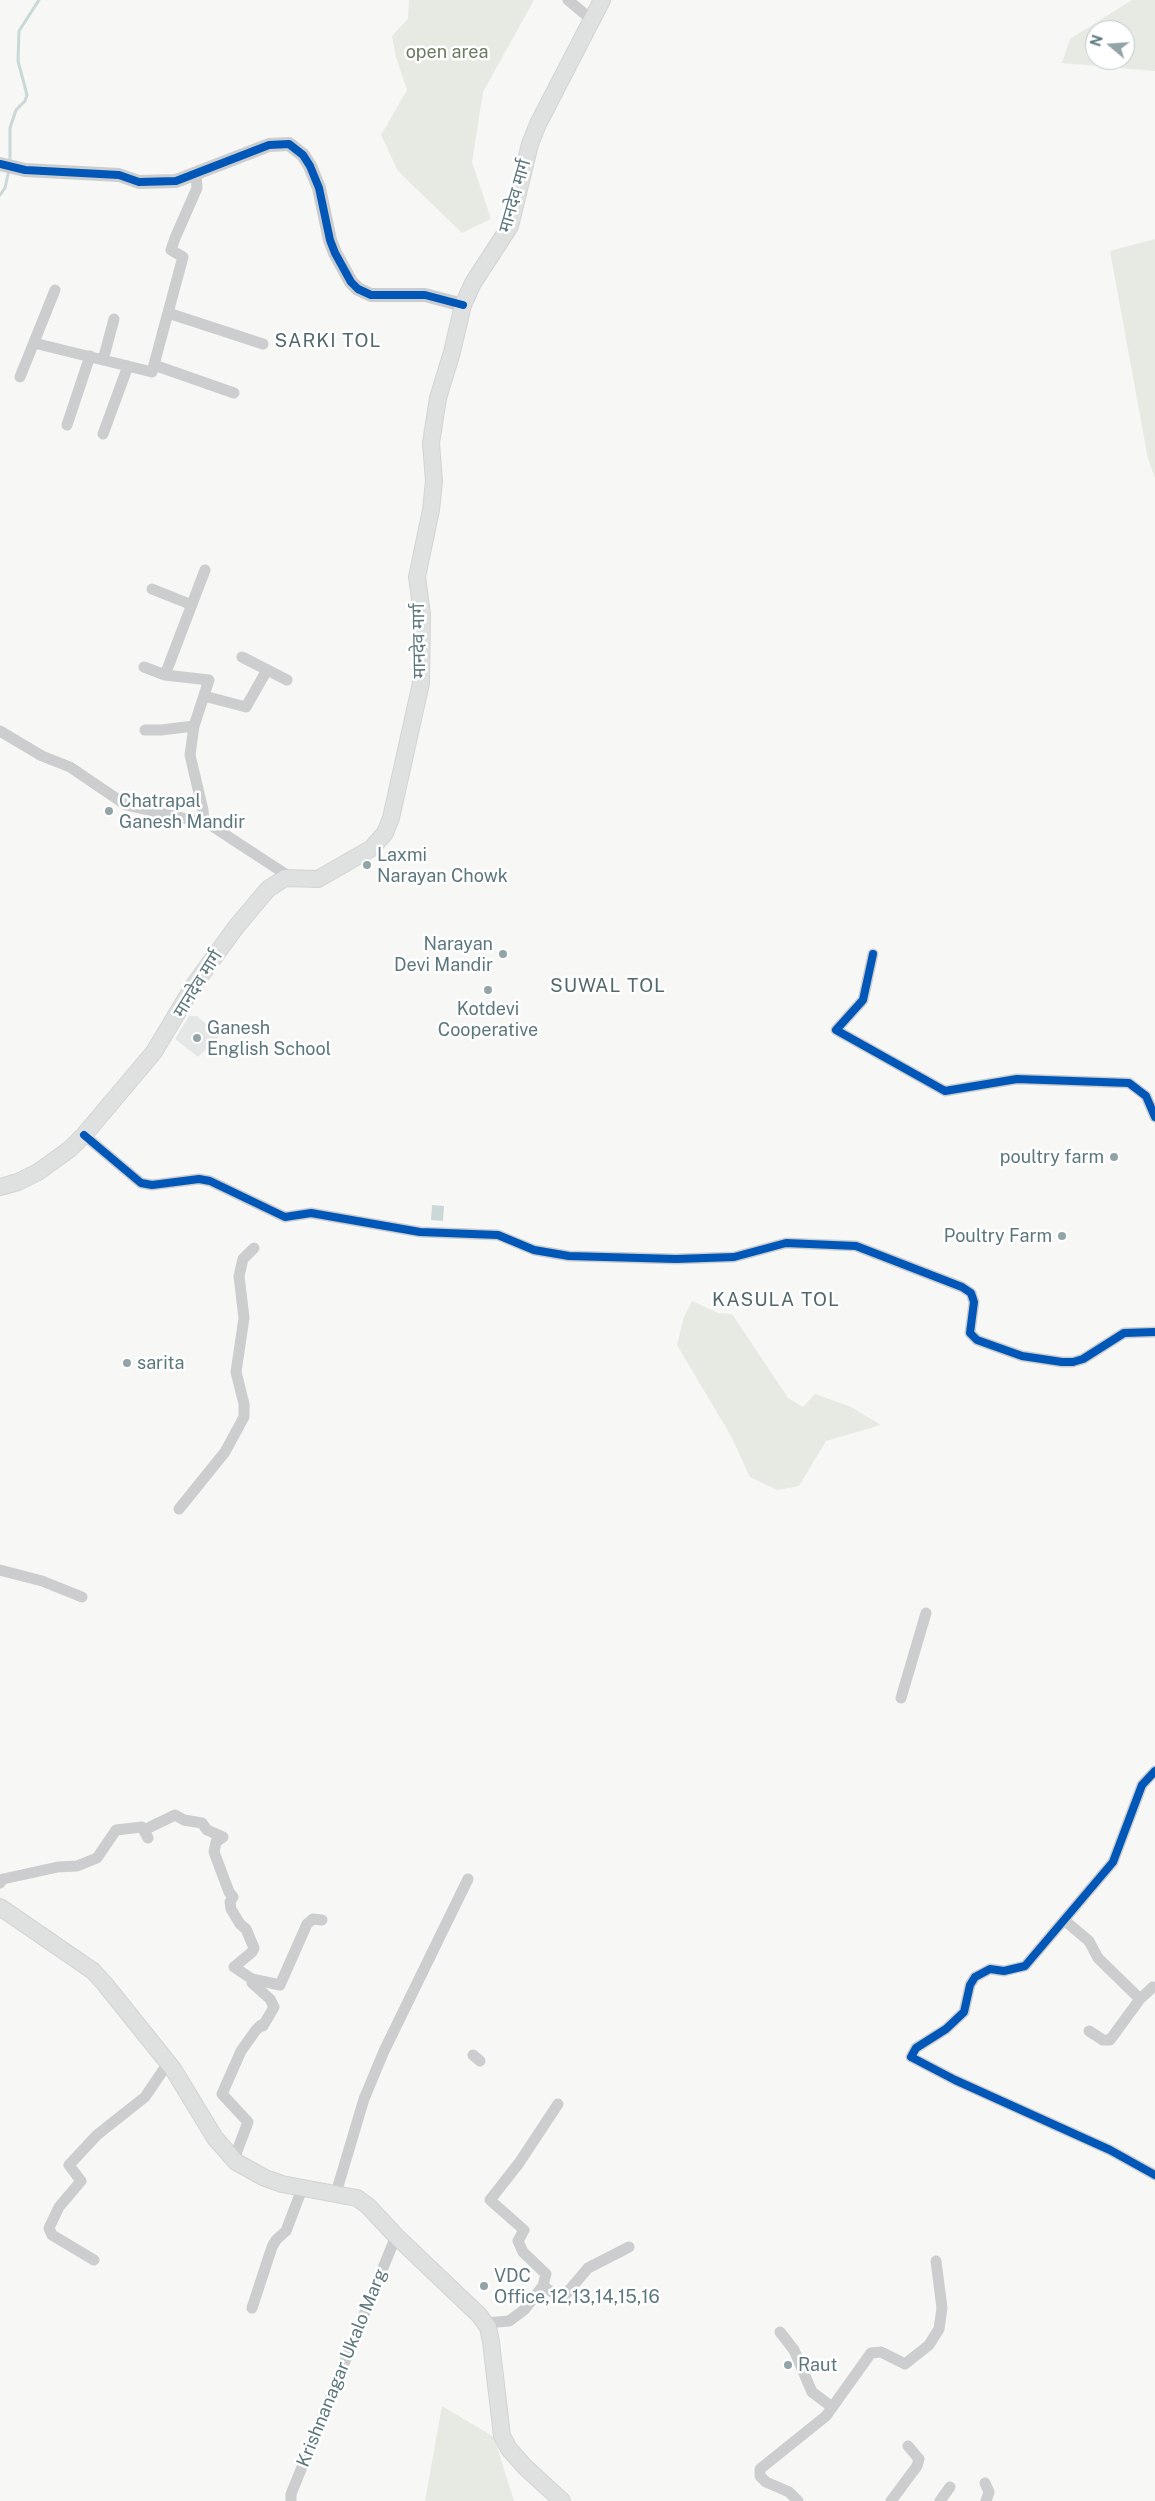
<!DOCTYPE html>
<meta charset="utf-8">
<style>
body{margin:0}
#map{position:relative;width:1155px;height:2501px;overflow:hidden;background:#f7f7f6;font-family:"Public Sans",sans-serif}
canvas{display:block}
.north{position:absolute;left:1085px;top:20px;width:50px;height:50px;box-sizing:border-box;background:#fff;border:1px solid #bec9cb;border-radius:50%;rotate:288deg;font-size:14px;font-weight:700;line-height:20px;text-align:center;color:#5c777d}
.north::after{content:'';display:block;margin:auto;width:18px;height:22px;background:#92a4a7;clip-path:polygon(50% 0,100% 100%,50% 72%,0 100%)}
</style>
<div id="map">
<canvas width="1155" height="2501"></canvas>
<div class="north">N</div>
</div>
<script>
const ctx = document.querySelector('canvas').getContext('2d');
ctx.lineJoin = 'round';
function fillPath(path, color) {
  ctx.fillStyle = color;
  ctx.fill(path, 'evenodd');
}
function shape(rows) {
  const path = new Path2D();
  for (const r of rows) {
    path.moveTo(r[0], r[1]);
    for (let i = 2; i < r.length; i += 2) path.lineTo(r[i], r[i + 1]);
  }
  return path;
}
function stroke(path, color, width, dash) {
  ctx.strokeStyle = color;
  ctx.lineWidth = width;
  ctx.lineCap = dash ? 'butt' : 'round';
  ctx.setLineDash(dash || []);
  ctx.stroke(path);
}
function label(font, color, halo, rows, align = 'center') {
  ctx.font = font + ' "Public Sans","Noto Sans Devanagari",sans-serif';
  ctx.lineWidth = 5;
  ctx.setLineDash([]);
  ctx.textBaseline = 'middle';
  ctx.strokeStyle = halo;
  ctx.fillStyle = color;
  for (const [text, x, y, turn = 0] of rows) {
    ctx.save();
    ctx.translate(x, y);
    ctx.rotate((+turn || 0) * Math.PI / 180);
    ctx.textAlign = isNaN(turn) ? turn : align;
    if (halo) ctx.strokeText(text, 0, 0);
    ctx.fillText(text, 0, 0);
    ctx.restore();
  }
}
const built = shape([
 [189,1016,197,1016,220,1036,198,1057,175,1039]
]);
const green = shape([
 [409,0,534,0,483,92,472,162,491,219,462,233,398,171,381,135,407,90,396,57,392,36,408,19],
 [1132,0,1155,0,1155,71,1062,63,1070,39],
 [1095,30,1125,30,1125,60,1095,60],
 [1155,239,1155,478,1148,459,1110,251],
 [692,1301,718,1313,732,1314,788,1398,803,1407,815,1394,851,1407,881,1425,826,1441,799,1486,777,1490,750,1477,731,1436,677,1345,684,1317],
 [442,2406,494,2437,514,2501,425,2501]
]);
const water = shape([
 [432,1205,444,1206,443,1221,431,1220]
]);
const stream = shape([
 [10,162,10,128,16,110,25,101,27,95,18,61,19,31,39,0],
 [0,195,5,188,9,170]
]);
const minor = shape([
 [568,0,592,20],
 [168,313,263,344],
 [34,343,152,372,183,257,171,250,175,238,197,188,196,174],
 [103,360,114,319],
 [154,365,234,393],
 [20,377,55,290],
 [67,425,90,356],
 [103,434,128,366],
 [152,589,192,605],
 [242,657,287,680],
 [144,667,165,675,209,680,194,726,190,755,203,810,204,822],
 [165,675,205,570],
 [204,696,246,707,267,670],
 [145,730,161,730,194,726],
 [0,731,42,756,70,767,126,805,209,824,293,879],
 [873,954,863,1000,836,1030,945,1091,1017,1079,1129,1083,1146,1096,1155,1117],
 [84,1135,141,1183,152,1185,199,1179,210,1181,285,1217,311,1213,420,1232,498,1235,534,1250,569,1256,676,1259,734,1257,786,1243,856,1246,962,1287,971,1293,974,1302,970,1333,977,1340,1022,1356,1062,1362,1073,1362,1083,1359,1124,1333,1155,1332],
 [179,1509,225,1452,244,1417,244,1404,236,1372,244,1318,239,1276,243,1259,254,1248],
 [0,1570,42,1581,82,1597],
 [901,1698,926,1613],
 [1155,1771,1142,1785,1113,1862,1064,1920,1025,1966,1004,1971,990,1969,975,1977,970,1985,964,2012,946,2029,916,2048,911,2057,955,2080,1110,2150,1155,2175],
 [144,1830,175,1815,184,1820,202,1823,207,1830,223,1837,216,1842,214,1852,229,1892,233,1897,230,1902,231,1909,240,1924,246,1929,254,1948,252,1952,234,1967,252,1979],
 [0,1883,3,1879,58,1867,77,1866,97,1858,116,1830,142,1827,148,1838],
 [1064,1920,1089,1941,1098,1958,1140,1999,1153,1987],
 [1089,2031,1103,2040,1110,2040,1140,1999],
 [473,2055,480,2061],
 [234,2159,248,2122,222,2094,241,2051,256,2030,261,2025,263,2026,274,2007,270,1999,252,1983,252,1979,280,1985,307,1924,313,1919,322,1920],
 [336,2193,364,2099,384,2051,468,1879],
 [94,2260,52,2235,49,2228,59,2207,81,2181,69,2165,97,2135,145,2097,168,2063],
 [543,2286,555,2294,560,2296,566,2294,588,2268,629,2247],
 [252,2308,272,2247,276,2240,286,2231,302,2189],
 [485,2323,509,2321,524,2310,543,2286,546,2274,523,2252,518,2241,524,2230,490,2200,519,2163,558,2104],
 [780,2332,794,2350,812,2392,832,2407],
 [985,2483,989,2492,986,2501],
 [291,2501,291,2494,396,2236],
 [798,2501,789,2492,766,2482,760,2476,760,2469,826,2416,871,2353,881,2352,905,2364,929,2345,939,2329,942,2308,936,2261],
 [891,2501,917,2466,919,2459,908,2446],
 [940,2501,950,2487]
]);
const tertiary = shape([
 [0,164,25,170,119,175,139,182,176,181,269,145,289,144,303,155,310,166,319,188,330,240,335,253,351,282,358,289,371,295,425,295,463,305]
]);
const secondary = shape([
 [0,1187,18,1182,38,1172,70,1149,84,1135,154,1052,194,985,236,927,268,889,285,878,318,879,372,848,385,833,391,818,421,683,422,614,417,577,431,510,434,481,431,443,438,398,452,352,463,305,473,283,510,226,530,144,538,124,602,0],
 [0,1907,93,1971,104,1983,173,2069,215,2138,236,2162,265,2178,282,2184,357,2198,368,2206,396,2236,479,2315,488,2327,491,2342,502,2436,509,2449,525,2467,562,2501]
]);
const cycleway = shape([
 [0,164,25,170,119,175,139,182,176,181,269,145,289,144,303,155,310,166,319,188,330,240,335,253,351,282,358,289,371,295,425,295,463,305],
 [873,954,863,1000,836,1030,945,1091,1017,1079,1129,1083,1146,1096,1155,1117],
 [84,1135,141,1183,152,1185,199,1179,210,1181,285,1217,311,1213,420,1232,498,1235,534,1250,569,1256,676,1259,734,1257,786,1243,856,1246,962,1287,971,1293,974,1302,970,1333,977,1340,1022,1356,1062,1362,1073,1362,1083,1359,1124,1333,1155,1332],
 [1155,1771,1142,1785,1113,1862,1064,1920,1025,1966,1004,1971,990,1969,975,1977,970,1985,964,2012,946,2029,916,2048,911,2057,955,2080,1110,2150,1155,2175]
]);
const markers = [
 [109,811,5,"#92a4a7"],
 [367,865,5,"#92a4a7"],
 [503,954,5,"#92a4a7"],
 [488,990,5,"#92a4a7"],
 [197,1038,5,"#92a4a7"],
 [1114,1157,5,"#92a4a7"],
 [1062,1236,5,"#92a4a7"],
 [127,1363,5,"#92a4a7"],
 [484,2286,5,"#92a4a7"],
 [788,2365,5,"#92a4a7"]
];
const parkNames = [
 ["open area",447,52]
];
const streetNames = [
 ["मानदेव मार्ग",515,196,-74],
 ["मानदेव मार्ग",419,641,-91],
 ["मानदेव मार्ग",198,984,-58],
 ["Krishnanagar Ukalo Marg",342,2368,-68]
];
const poiNames = [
 ["Chatrapal",119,801],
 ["Ganesh Mandir",119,822],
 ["Laxmi",377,855],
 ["Narayan Chowk",377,876],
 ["Narayan",493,944,"right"],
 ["Devi Mandir",493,965,"right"],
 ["Kotdevi",488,1009,"center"],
 ["Cooperative",488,1030,"center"],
 ["Ganesh",207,1028],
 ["English School",207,1049],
 ["poultry farm",1104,1157,"right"],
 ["Poultry Farm",1052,1236,"right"],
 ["sarita",137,1363],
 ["VDC",494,2276],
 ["Office,12,13,14,15,16",494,2297],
 ["Raut",798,2365]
];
const neighbourhoodNames = [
 ["SARKI TOL",328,341],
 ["SUWAL TOL",608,986],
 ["KASULA TOL",776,1300]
];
fillPath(built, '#e5e7e6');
fillPath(green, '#e7e9e3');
fillPath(water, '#cad8d8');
stroke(stream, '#cad8d8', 3);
stroke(secondary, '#d2d4d4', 18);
stroke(minor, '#cbcdce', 11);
stroke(tertiary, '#cbcdce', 14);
stroke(secondary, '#dfe1e1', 16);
stroke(cycleway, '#0057b8', 8);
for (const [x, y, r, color] of markers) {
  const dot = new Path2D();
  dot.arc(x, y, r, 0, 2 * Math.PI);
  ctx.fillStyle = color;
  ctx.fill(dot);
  stroke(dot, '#fff', 2);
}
label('18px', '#6b7a60', '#fff', parkNames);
label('18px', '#5c777d', '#fff', streetNames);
label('18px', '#5c777d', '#fff', poiNames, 'left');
ctx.letterSpacing = '1px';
label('19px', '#53686d', '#fff', neighbourhoodNames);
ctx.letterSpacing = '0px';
</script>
